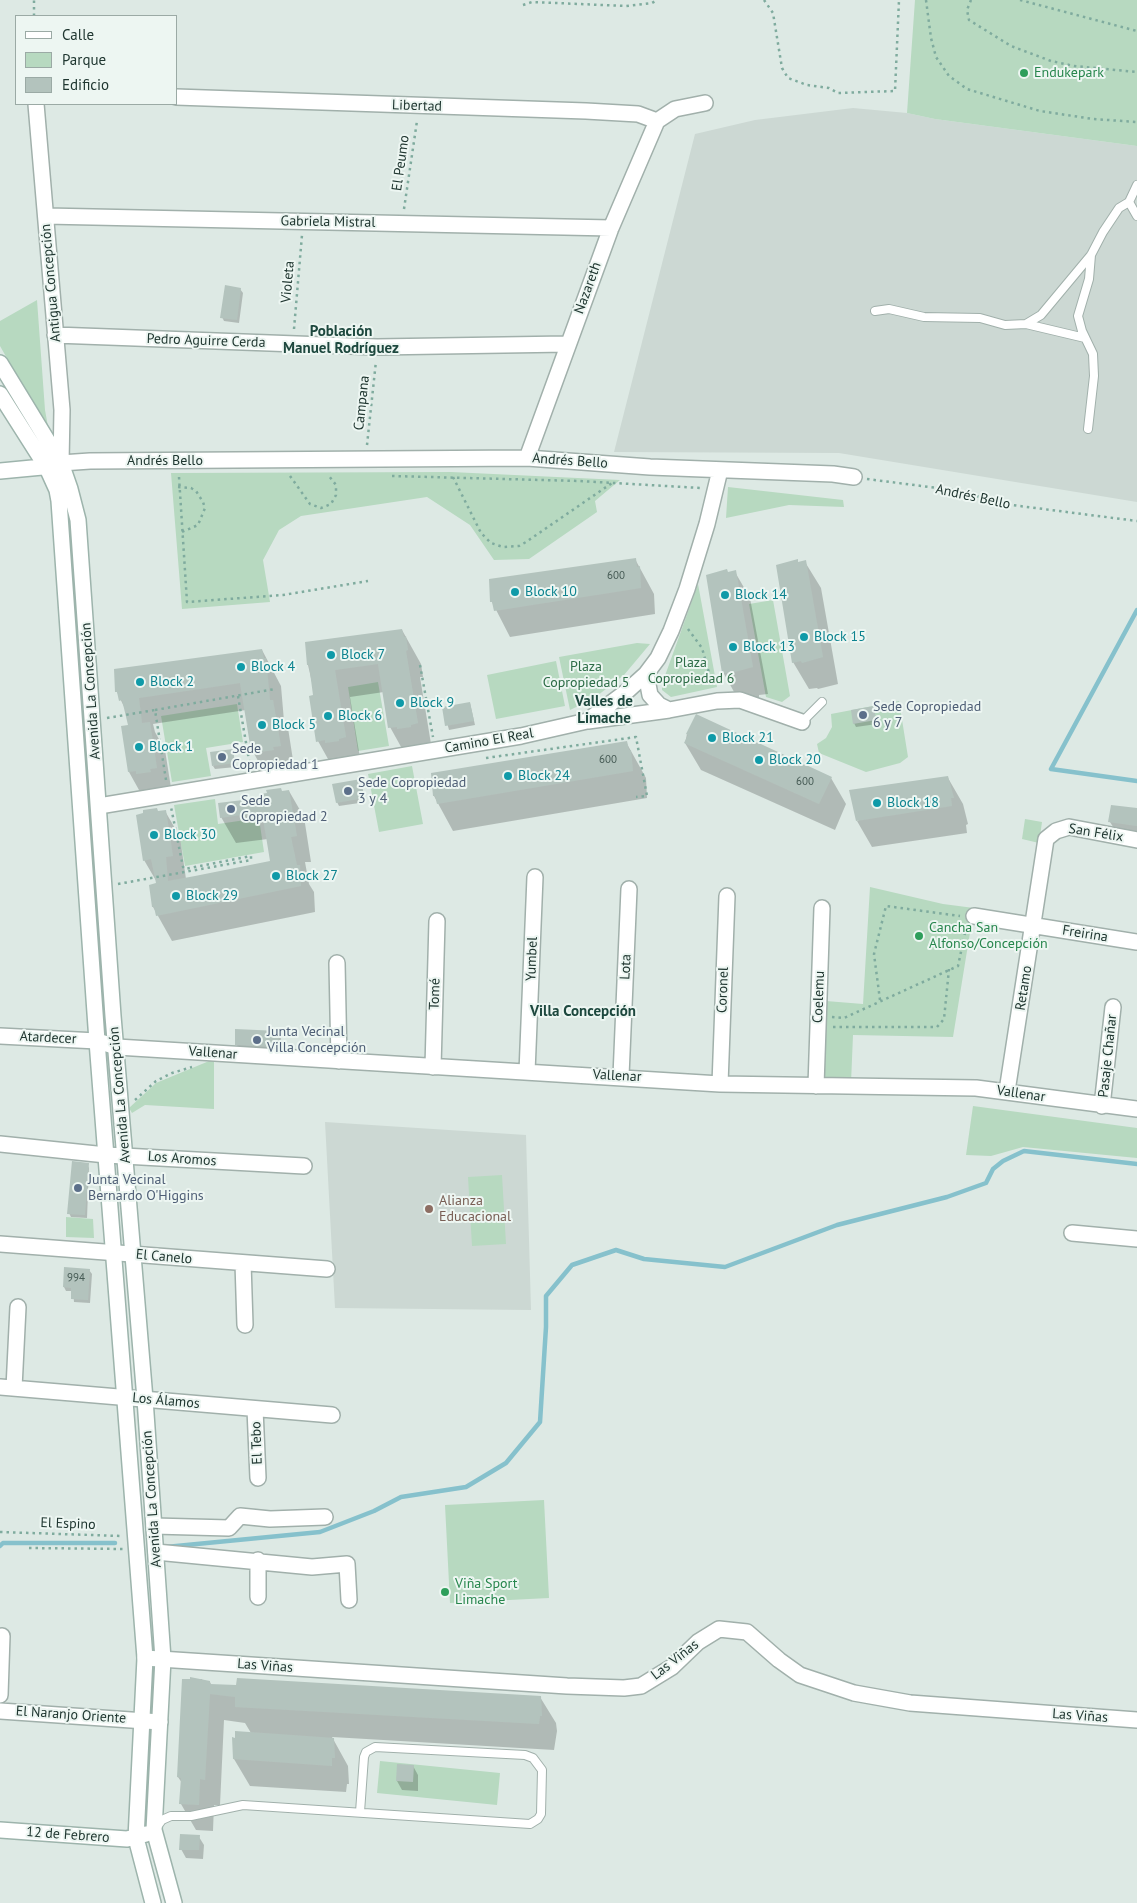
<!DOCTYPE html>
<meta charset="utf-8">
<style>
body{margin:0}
#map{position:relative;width:1137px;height:1903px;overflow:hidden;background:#dde9e4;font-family:"PT Sans",sans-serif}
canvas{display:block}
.legend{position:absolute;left:15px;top:15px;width:162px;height:90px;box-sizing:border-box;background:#edf6f2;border:1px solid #9baaa5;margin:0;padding:6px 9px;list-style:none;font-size:15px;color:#203731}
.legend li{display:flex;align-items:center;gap:10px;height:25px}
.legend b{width:25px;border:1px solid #9baaa5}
</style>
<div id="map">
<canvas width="1137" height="1903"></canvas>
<ul class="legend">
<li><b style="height:6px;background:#fff"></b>Calle</li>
<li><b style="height:14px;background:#b7d9c0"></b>Parque</li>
<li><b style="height:14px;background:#b3c3bd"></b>Edificio</li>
</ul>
</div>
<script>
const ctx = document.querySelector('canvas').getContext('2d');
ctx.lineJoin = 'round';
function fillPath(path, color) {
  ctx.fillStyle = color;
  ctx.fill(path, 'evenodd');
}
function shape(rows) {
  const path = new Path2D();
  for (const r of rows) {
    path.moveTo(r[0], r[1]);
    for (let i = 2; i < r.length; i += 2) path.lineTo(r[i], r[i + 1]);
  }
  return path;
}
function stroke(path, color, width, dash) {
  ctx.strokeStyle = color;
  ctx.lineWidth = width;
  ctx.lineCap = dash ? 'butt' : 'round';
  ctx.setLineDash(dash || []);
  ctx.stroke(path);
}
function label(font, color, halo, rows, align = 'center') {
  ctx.font = font + ' "PT Sans",sans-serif';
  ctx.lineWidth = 4;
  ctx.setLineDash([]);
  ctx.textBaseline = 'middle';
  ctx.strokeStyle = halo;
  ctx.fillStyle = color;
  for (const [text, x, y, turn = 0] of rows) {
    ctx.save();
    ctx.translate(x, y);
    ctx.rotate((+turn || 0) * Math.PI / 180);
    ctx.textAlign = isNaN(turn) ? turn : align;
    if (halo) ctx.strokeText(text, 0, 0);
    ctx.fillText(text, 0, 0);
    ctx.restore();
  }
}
const built = shape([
 [853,108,907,113,935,119,1137,146,1137,502,839,453,614,452,695,134,755,120],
 [325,1122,526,1135,531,1310,335,1308]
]);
const green = shape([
 [915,0,1137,0,1137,146,935,119,907,113],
 [37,300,45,410,49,432,0,346,0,321],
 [451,472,620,480,595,501,597,512,529,559,494,560,470,525,427,497,301,516,279,530,263,560,270,602,182,609,171,473],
 [728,487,843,500,844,507,789,505,726,518],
 [698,584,717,687,671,697,662,690,662,684],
 [773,600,790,696,782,702,766,697,749,604],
 [637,643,650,644,624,675,593,699,570,710,559,657],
 [556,661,565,706,496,719,487,675],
 [378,682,389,746,358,751,348,687],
 [899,701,908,757,900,763,866,772,819,753,817,744,826,738,832,727,831,714],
 [237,704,243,742,206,748,211,776,172,782,161,716],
 [412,766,423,824,379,832,368,774],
 [215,799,218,824,259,818,264,852,185,866,174,805],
 [1025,819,1042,822,1039,843,1022,839],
 [870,887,943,904,974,908,953,1037,853,1035,851,1083,821,1082,826,1001,863,1004],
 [214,1059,214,1109,145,1105,132,1113,129,1108,156,1083],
 [973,1106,1137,1128,1137,1158,1023,1147,991,1156,966,1155],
 [502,1175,506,1244,472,1246,468,1177],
 [66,1217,93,1219,94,1238,66,1237],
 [544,1500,549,1598,450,1603,445,1505],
 [380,1761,500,1773,497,1805,377,1793]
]);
const shadow = shape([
 [240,289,243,293,239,323,224,321,222,317],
 [635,559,654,594,655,614,510,637,492,602,490,581],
 [805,562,821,588,838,684,818,689,817,688,809,689,793,662,799,563],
 [735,572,750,598,768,694,759,695,759,697,738,699,723,672,728,573],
 [402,630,421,664,423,677,420,677,432,750,405,754,390,727,384,692,350,697,361,764,333,768,318,741,315,696,308,665,306,643],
 [262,650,281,686,284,721,288,728,295,773,267,777,252,750,246,710,153,724,155,732,165,750,172,794,144,799,129,772,122,727,129,726,126,711,117,692],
 [470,703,475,725,449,730,443,708],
 [873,707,877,724,856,727,854,723],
 [687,734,831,778,846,804,835,830,701,770,685,743],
 [626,742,646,778,647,798,453,831,434,796],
 [232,750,236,767,215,769,213,766],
 [948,778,963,804,968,824,966,825,967,833,872,847,857,821],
 [360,780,366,802,339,806,337,802],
 [289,791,304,817,311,862,305,862,309,884,314,892,315,912,172,941,153,907,150,886,158,884,144,860,158,812,165,811,180,837,186,879,272,862,268,839,236,843,221,817,262,799],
 [1137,810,1137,834,1115,830,1110,822],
 [278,1033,281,1036,280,1051,239,1048,237,1045],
 [87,1164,89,1168,87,1218,71,1217,69,1213],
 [89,1270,92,1274,90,1303,74,1302,73,1291,66,1291,64,1287],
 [202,1679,203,1682,210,1682,212,1686,238,1686,238,1680,540,1697,556,1723,557,1731,554,1750,332,1737,348,1766,349,1784,347,1784,346,1792,250,1786,234,1759,236,1739,251,1733,245,1723,224,1720,220,1805,214,1805,213,1831,196,1830,181,1804,182,1783,178,1777,183,1680],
 [398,1765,413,1766,418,1775,418,1791,402,1790,397,1781],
 [199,1837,204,1845,203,1859,186,1858,181,1849]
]);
const stream = shape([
 [1137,610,1051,769,1137,781],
 [0,1546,3,1543,115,1543],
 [166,1547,320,1532,374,1511,401,1497,466,1487,506,1463,540,1422,546,1327,546,1296,572,1265,616,1250,644,1259,725,1267,837,1225,947,1197,986,1183,993,1169,1003,1161,1024,1151,1137,1164]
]);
const building = shape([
 [225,285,241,288,237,320,220,318],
 [636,558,637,567,640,566,641,588,494,611,492,602,490,602,489,579],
 [798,559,798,562,806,560,823,657,802,663,801,661,792,663,776,565],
 [727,569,728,572,736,570,753,667,731,673,722,673,706,575],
 [402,629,404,637,406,636,408,650,406,651,418,723,411,725,411,727,397,729,397,727,388,728,378,664,335,670,346,737,339,739,339,741,325,743,325,740,316,742,309,696,313,695,309,665,307,665,305,642],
 [262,649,264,658,266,658,270,700,273,700,281,746,273,747,274,750,260,752,259,749,251,751,240,683,139,698,142,723,150,722,157,768,150,769,151,772,136,774,136,771,128,772,121,726,128,725,122,700,119,701,117,692,115,692,114,669],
 [470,702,474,721,445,726,442,707],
 [874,706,876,720,853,724,851,710],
 [696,714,832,777,819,804,684,743,688,735,686,734],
 [627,741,629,750,631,750,633,771,437,804,435,796,433,796,431,773],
 [233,749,235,763,212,766,210,752],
 [948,776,954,798,951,798,952,806,856,821,849,790],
 [361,779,364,798,336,803,332,784],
 [281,788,282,791,289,790,297,836,291,837,297,865,300,865,301,886,156,916,154,907,152,907,149,885,156,883,151,859,143,861,136,815,143,813,143,810,157,808,158,811,166,810,173,856,166,857,168,881,195,876,270,861,262,812,220,818,218,803,260,798,260,794,267,793,266,790],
 [1111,805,1137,808,1137,826,1108,822],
 [235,1029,279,1031,278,1047,235,1045],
 [72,1161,89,1163,85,1215,67,1214],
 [64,1267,90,1269,88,1300,71,1299,71,1288,63,1287],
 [190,1677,210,1681,210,1684,236,1685,237,1678,541,1696,542,1716,540,1716,539,1724,235,1707,235,1697,210,1694,205,1780,200,1779,199,1805,179,1804,181,1778,177,1777,182,1679,190,1679],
 [235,1731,334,1738,335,1758,332,1758,332,1766,233,1759,232,1737,235,1738],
 [397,1764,414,1765,413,1782,396,1781],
 [180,1834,200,1835,199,1850,179,1850]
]);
const path = shape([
 [764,0,773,13,782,68,788,78,807,85,829,88,838,93,895,91,899,0],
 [926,0,931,38,936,57,949,76,967,89,1040,111,1093,119,1137,122],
 [971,0,967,10,969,20,1011,46,1051,61,1074,66,1137,72],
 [1020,0,1137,31],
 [523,5,532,2,626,6,652,3,657,0],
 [34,16,34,0],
 [404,209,417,121],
 [294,329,302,235],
 [367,445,376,361],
 [290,476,310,504,321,508,331,504,336,495,336,485,329,476],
 [392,476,579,481,701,488],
 [179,477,187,602,283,595,368,581],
 [453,477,481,533,491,543,503,547,519,546,526,542,612,483],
 [867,479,953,490,1012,505,1137,521],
 [178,487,191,488,196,491,203,502,205,508,198,525,182,532],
 [688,629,702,648,713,687],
 [420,665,433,737],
 [238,696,250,766],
 [155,710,275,689],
 [107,718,155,710,166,780],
 [486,758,636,737,647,796,636,797],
 [118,884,251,860,251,856,185,869,183,867,171,807],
 [880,1000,874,954,886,906,960,916],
 [832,1017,844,1018,958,966,966,928],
 [833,1027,937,1027,944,1019,949,969],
 [135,1100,156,1081,172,1073,192,1067],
 [0,1532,121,1536],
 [29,1548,123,1549]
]);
const lane = shape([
 [1129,202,1137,216],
 [875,311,889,309,924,317,980,318,1005,325,1026,324,1041,315,1091,255,1103,232,1119,208,1129,202,1137,185],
 [1026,324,1085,338],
 [1088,429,1094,376,1093,354,1082,331,1078,316,1089,279,1091,255],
 [802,722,822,702],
 [156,1828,162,1820,171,1816,191,1816,243,1805,530,1824,538,1819,541,1814,542,1770,533,1758,525,1755,375,1747,366,1752,364,1757,360,1812]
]);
const street = shape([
 [176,97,586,111,638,114,657,121],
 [36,104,62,410,61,463,90,461,527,458,650,467,833,474,854,477],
 [657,121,675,109,705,103],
 [46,216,611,228],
 [55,335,377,347,567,344],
 [527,458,611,228,657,121],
 [646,674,650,695,659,705,669,710],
 [588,721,669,710,717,701,740,700,802,722],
 [99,806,521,736,587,721,626,692,646,674,658,658,671,631,687,589,707,524,720,470],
 [974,916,1137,942],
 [337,963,339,1061],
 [0,1036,97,1041,117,1047,720,1084,976,1088,1137,1109],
 [433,1067,437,921],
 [527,1072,535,877],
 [621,1076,629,889],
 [720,1084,727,896],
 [816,1086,822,908],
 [1007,1091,1046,839,1056,831,1069,827,1137,840],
 [1102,1106,1113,1007],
 [0,1144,106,1155,304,1166],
 [1072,1233,1137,1239],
 [0,1244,327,1269],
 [243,1263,245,1325],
 [0,1387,332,1415],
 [14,1388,18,1307],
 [255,1409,258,1478],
 [154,1526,229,1528,240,1516,270,1519,325,1517],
 [156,1552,312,1567,347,1564,349,1600],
 [258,1560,258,1597],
 [145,1658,567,1686,624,1688,641,1686,672,1667,698,1642,719,1629,747,1632,779,1660,800,1675,854,1693,910,1703,1137,1720],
 [0,1695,2,1636],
 [0,1711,160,1722]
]);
const secondary = shape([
 [0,363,61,463,70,489,78,520,113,1016,145,1399,163,1659,154,1830,174,1903],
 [0,394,47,468,57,490,59,501,97,1041,145,1658,136,1838,153,1903],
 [0,471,53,466],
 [0,1830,127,1839,146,1834]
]);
const markers = [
 [1024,73,5,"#2e9e5b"],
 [515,592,5,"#0f9aa8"],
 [725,595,5,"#0f9aa8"],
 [804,637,5,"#0f9aa8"],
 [733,647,5,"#0f9aa8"],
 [331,655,5,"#0f9aa8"],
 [241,667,5,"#0f9aa8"],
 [140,682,5,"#0f9aa8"],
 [400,703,5,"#0f9aa8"],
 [863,715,5,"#5c6f8a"],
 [328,716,5,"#0f9aa8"],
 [262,725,5,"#0f9aa8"],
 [712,738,5,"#0f9aa8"],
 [139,747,5,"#0f9aa8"],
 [222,757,5,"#5c6f8a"],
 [759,760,5,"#0f9aa8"],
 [508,776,5,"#0f9aa8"],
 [348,791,5,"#5c6f8a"],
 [877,803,5,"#0f9aa8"],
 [231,809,5,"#5c6f8a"],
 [154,835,5,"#0f9aa8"],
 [276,876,5,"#0f9aa8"],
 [176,896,5,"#0f9aa8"],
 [919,936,5,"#2e9e5b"],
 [257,1040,5,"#5c6f8a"],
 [78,1188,5,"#5c6f8a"],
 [429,1209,5,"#8d6e63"],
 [445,1592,5,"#2e9e5b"]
];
const numberNames = [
 ["600",616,576],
 ["600",608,760],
 ["600",805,782],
 ["994",76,1278]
];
const leisureNames = [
 ["Endukepark",1034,73],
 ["Cancha San",929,928],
 ["Alfonso/Concepción",929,944],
 ["Viña Sport",455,1584],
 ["Limache",455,1600]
];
const streetNames = [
 ["Libertad",417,106,2],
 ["El Peumo",401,163,-82],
 ["Gabriela Mistral",328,222,1],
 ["Violeta",288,282,-85],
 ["Antigua Concepción",51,283,-95],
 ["Nazareth",588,288,-70],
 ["Pedro Aguirre Cerda",206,341,2],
 ["Campana",362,403,-84],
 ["Andrés Bello",165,461],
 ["Andrés Bello",570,461,4],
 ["Andrés Bello",973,497,12],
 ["Avenida La Concepción",91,691,-94],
 ["Camino El Real",489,741,-10],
 ["San Félix",1096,833,9],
 ["Freirina",1085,934,9],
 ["Yumbel",532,959,-88],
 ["Lota",626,967,-87],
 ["Retamo",1024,988,-81],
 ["Coronel",723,990,-88],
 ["Tomé",435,994,-88],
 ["Coelemu",819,997,-88],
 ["Atardecer",48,1038,3],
 ["Vallenar",213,1053,4],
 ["Pasaje Chañar",1108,1056,-84],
 ["Vallenar",617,1076,3],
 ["Vallenar",1021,1094,8],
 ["Avenida La Concepción",120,1095,-95],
 ["Los Aromos",182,1159,4],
 ["El Canelo",164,1257,5],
 ["Los Álamos",166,1401,5],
 ["El Tebo",257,1443,-92],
 ["Avenida La Concepción",152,1499,-94],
 ["El Espino",68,1524,2],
 ["Las Viñas",675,1660,-38],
 ["Las Viñas",265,1666,4],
 ["El Naranjo Oriente",71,1715,4],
 ["Las Viñas",1080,1716,4],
 ["12 de Febrero",68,1835,4]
];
const cultureNames = [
 ["Block 10",525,592],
 ["Block 14",735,595],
 ["Block 15",814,637],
 ["Block 13",743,647],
 ["Block 7",341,655],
 ["Block 4",251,667],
 ["Block 2",150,682],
 ["Block 9",410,703],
 ["Block 6",338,716],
 ["Block 5",272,725],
 ["Block 21",722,738],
 ["Block 1",149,747],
 ["Block 20",769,760],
 ["Block 24",518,776],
 ["Block 18",887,803],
 ["Block 30",164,835],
 ["Block 27",286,876],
 ["Block 29",186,896]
];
const parkNames = [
 ["Plaza",691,663],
 ["Copropiedad 6",691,679],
 ["Plaza",586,667],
 ["Copropiedad 5",586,683]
];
const serviceNames = [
 ["Sede Copropiedad",873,707],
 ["6 y 7",873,723],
 ["Sede",232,749],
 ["Copropiedad 1",232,765],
 ["Sede Copropiedad",358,783],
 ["3 y 4",358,799],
 ["Sede",241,801],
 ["Copropiedad 2",241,817],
 ["Junta Vecinal",267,1032],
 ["Villa Concepción",267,1048],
 ["Junta Vecinal",88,1180],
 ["Bernardo O'Higgins",88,1196]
];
const educationNames = [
 ["Alianza",439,1201],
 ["Educacional",439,1217]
];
const neighbourhoodNames = [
 ["Población",341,332],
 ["Manuel Rodríguez",341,349],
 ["Valles de",604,702],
 ["Limache",604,719],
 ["Villa Concepción",583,1012]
];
fillPath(built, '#ccd8d3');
fillPath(green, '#b7d9c0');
fillPath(shadow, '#0003');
stroke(stream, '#86c1cc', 4.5);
fillPath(building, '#b3c3bd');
stroke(lane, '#a1b0ab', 10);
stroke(street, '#a1b0ab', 18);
stroke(secondary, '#9db4ac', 18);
stroke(path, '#7fab9e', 2.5, [2.5, 4]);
stroke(lane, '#fff', 8);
stroke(street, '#fff', 15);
stroke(secondary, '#fff', 15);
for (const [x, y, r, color] of markers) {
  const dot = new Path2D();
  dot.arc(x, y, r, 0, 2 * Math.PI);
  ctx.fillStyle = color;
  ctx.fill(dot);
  stroke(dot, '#edf6f2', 2);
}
label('11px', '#455a54', null, numberNames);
label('14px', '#27864d', '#edf6f2', leisureNames, 'left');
label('14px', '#203731', '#edf6f2', streetNames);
label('14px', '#0d838f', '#edf6f2', cultureNames, 'left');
label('14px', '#2c6c46', '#edf6f2', parkNames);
label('14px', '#4e5e75', '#edf6f2', serviceNames, 'left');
label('14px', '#785e54', '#edf6f2', educationNames, 'left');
label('bold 15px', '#1d483e', '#edf6f2', neighbourhoodNames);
</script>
